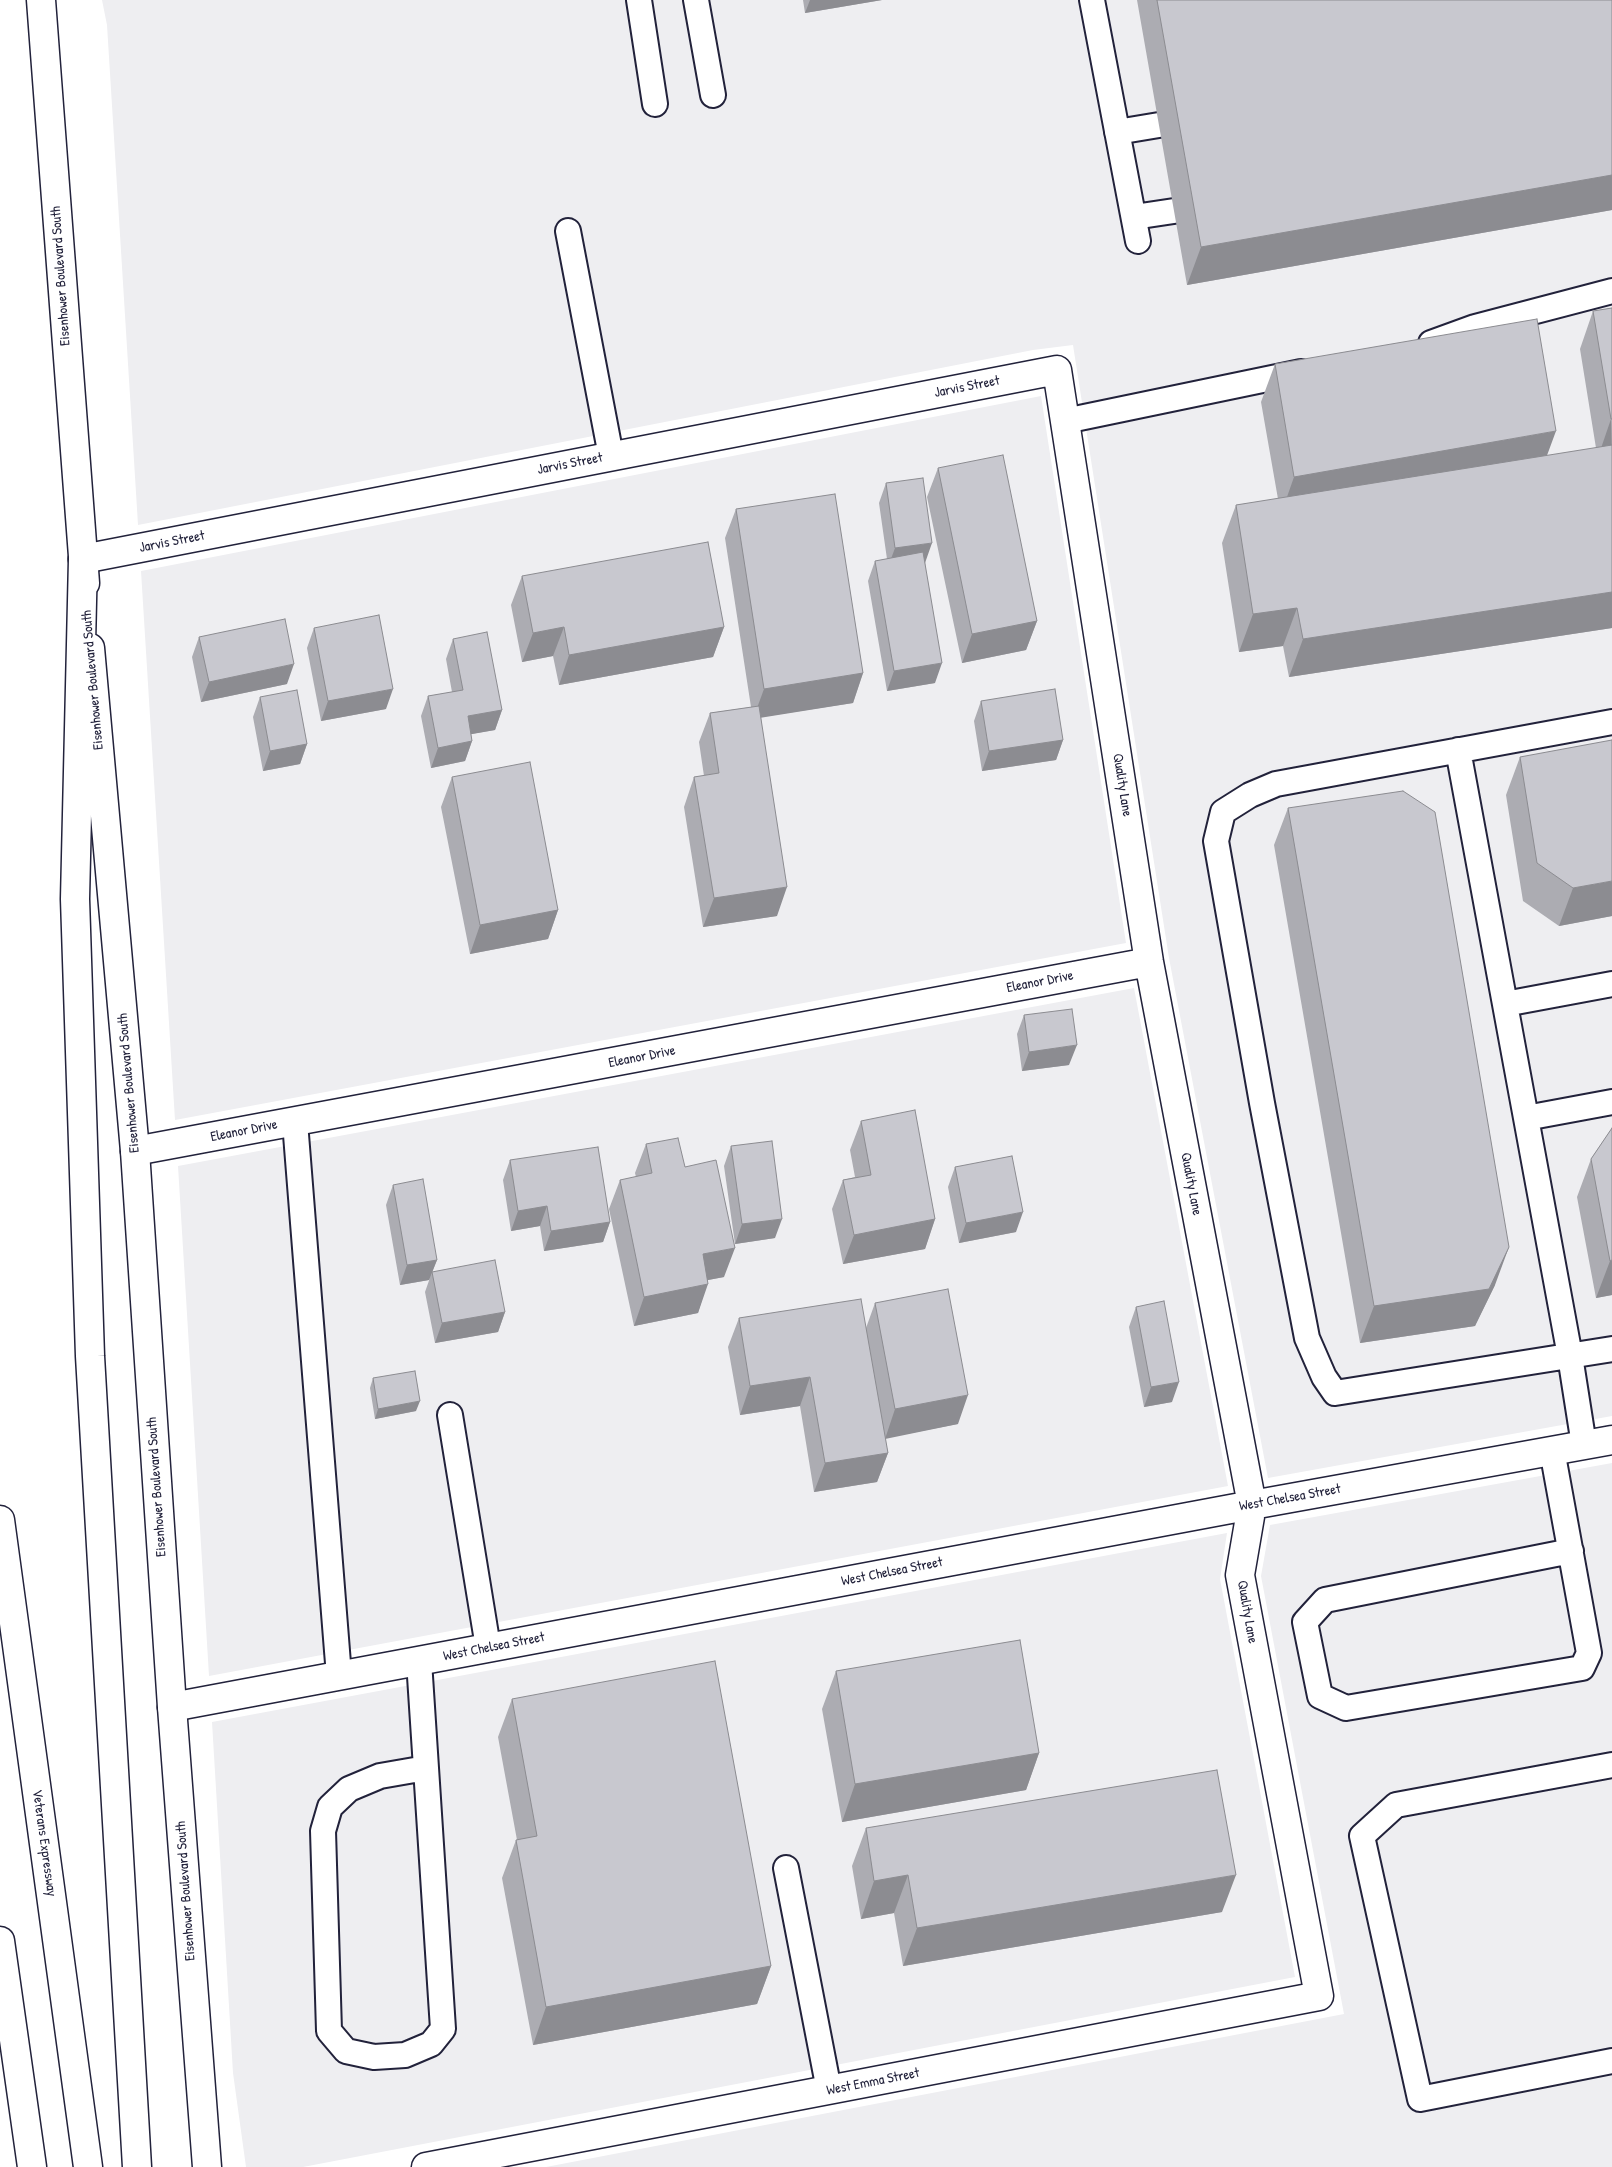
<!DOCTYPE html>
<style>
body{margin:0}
canvas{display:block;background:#fff}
</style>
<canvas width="1612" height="2167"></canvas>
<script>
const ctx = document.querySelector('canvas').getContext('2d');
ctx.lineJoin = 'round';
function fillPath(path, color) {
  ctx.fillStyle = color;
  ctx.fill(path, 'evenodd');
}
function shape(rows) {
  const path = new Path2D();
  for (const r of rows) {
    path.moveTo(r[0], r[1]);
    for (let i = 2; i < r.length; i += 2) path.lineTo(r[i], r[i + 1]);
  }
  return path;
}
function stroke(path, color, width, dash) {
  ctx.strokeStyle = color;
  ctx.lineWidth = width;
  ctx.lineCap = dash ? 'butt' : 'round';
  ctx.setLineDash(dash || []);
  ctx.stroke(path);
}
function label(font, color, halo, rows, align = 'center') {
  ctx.font = font + ' "Patrick Hand",sans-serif';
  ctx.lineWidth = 4;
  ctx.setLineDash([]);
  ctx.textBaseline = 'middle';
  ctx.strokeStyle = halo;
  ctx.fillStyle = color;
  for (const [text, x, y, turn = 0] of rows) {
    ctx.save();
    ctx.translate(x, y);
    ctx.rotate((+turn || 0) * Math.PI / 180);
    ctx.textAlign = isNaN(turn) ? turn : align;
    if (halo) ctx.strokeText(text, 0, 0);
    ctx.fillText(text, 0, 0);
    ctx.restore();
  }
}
const built = shape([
 [102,0,1612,0,1612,1416,1268,1478,1169,958,1073,345,1033,350,138,525,107,25],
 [1041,396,1126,943,175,1120,141,571],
 [1134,988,1228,1486,209,1676,178,1166],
 [1612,1463,1612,2167,546,2167,1344,2014,1261,1576,1270,1525],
 [1227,1533,1220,1579,1295,1977,303,2167,246,2167,233,2073,212,1722]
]);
const service = shape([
 [639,0,655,104],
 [696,0,713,95],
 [1092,0,1138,241],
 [1117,132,1159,125],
 [1134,217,1174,211],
 [568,231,611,456],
 [1431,343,1475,327,1612,291],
 [1065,421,1301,372],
 [1612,722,1276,784,1250,795,1223,812,1216,841,1262,1103,1307,1338,1324,1377,1335,1393,1612,1349],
 [1458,750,1570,1356,1584,1445],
 [1505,1004,1612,984],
 [1526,1118,1612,1102],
 [295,1122,339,1676],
 [450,1415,488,1647],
 [1552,1450,1589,1653,1582,1668,1346,1708,1320,1696,1305,1622,1325,1600,1571,1551],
 [419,1661,426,1768,443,2029,431,2044,405,2055,374,2057,346,2051,329,2031,323,1831,330,1807,349,1789,380,1776,426,1768],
 [1612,1765,1396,1805,1362,1836,1420,2099,1612,2061],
 [786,1868,829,2090]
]);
const minor = shape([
 [83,559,1057,370,1149,962,1252,1505,1240,1575,1319,1996,426,2167],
 [135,1151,1149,962],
 [172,1707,1252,1505,1612,1440]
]);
const secondary = shape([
 [41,0,85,583],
 [90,648,135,1151,172,1707,207,2167]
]);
const motorway = shape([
 [83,559,75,899,90,1356,137,2167],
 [0,1520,88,2167],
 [0,1941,32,2167]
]);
const wall = shape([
 [803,0,882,0,805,13],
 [1137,0,1612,0,1612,210,1187,285],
 [1612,308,1612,628,1289,677,1283,646,1239,652,1222,543,1236,505,1278,499,1261,402,1275,364,1547,456,1596,448,1580,349,1593,311],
 [938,468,1037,621,1026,650,962,663,927,497],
 [886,483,925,562,935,683,887,691,868,581,875,561,887,559,879,503],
 [736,509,863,673,853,703,761,717,777,916,703,927,684,807,694,777,704,776,699,742,710,713,751,707,725,538],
 [522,576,724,627,713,657,559,685,553,656,522,662,511,605],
 [314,628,386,709,321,721,307,648],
 [199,637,287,684,201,702,192,657],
 [453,639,502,710,495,730,471,734,472,741,465,761,431,768,421,716,428,696,452,692,446,659],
 [260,697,307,744,300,764,263,771,253,717],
 [981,701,1063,740,1056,760,982,771,974,721],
 [1520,757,1612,916,1559,926,1523,901,1506,795],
 [452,777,558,910,548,939,470,954,441,807],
 [1288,808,1495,1285,1475,1326,1360,1343,1274,845],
 [1024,1015,1069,1065,1022,1071,1017,1034],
 [861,1121,935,1219,925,1249,843,1264,832,1209,843,1180,855,1177,850,1150],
 [1612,1128,1612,1295,1596,1298,1577,1197,1591,1159],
 [646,1144,685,1167,724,1277,708,1280,698,1313,634,1326,609,1209,620,1180,636,1177,635,1173],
 [731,1146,775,1238,735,1244,724,1166],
 [510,1160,610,1222,603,1242,544,1251,540,1226,511,1231,503,1180],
 [955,1167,1016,1232,959,1243,948,1187],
 [393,1185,437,1260,429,1280,400,1285,386,1205],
 [432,1272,505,1312,498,1332,435,1343,425,1292],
 [875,1303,958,1424,885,1438,888,1453,877,1482,814,1492,800,1406,740,1415,728,1347,739,1318,866,1328],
 [1136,1307,1172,1402,1144,1407,1129,1327],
 [373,1378,416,1411,375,1419,370,1388],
 [836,1671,1039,1753,1026,1790,842,1822,822,1709],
 [512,1699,771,1966,757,2004,533,2045,502,1878,516,1840,517,1840,498,1737],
 [866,1828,1222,1912,903,1966,894,1913,861,1919,852,1866]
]);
const shadedWall = shape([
 [810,0,882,0,805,13],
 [1612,175,1612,210,1187,285,1201,247],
 [1611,419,1612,454,1598,457],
 [1556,431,1542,469,1281,514,1294,477],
 [932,543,925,563,888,567,895,548],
 [1612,592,1612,628,1289,677,1303,639],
 [1297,608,1283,646,1239,652,1253,614],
 [1037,621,1026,650,962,663,972,634],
 [564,627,553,656,522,662,533,633],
 [724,627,713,657,559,685,569,655],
 [942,663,935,683,887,691,894,671],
 [294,664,287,684,201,702,209,682],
 [863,673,853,703,753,719,764,689],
 [393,689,386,709,321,721,328,701],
 [502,710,495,730,461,736,468,716],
 [1063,740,1056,760,982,771,989,751],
 [472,741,465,761,431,768,438,748],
 [307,744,300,764,263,771,270,751],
 [1612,881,1612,916,1559,926,1573,888],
 [787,887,777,916,703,927,714,898],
 [558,910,548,939,470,954,480,925],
 [1077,1045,1069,1065,1022,1071,1029,1052],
 [547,1206,540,1226,511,1231,518,1211],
 [1023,1212,1016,1232,959,1243,966,1223],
 [782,1219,775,1238,735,1244,742,1224],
 [935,1219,925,1249,843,1264,854,1235],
 [610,1222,603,1242,544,1251,551,1231],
 [1509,1247,1495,1285,1475,1326,1360,1343,1374,1306],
 [735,1248,724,1277,692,1283,703,1254],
 [437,1260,429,1280,400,1285,407,1265],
 [1612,1260,1612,1295,1596,1298,1610,1261],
 [708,1284,698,1313,634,1326,644,1297],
 [505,1312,498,1332,435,1343,442,1323],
 [810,1377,800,1406,740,1415,750,1386],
 [1179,1382,1172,1402,1144,1407,1151,1387],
 [968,1395,958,1424,885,1439,895,1409],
 [420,1401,416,1411,375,1419,378,1409],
 [888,1453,877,1482,814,1492,825,1463],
 [1039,1753,1026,1790,842,1822,855,1784],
 [908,1875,894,1913,861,1919,874,1881],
 [1236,1875,1222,1912,903,1966,917,1928],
 [771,1966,757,2004,533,2045,546,2007]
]);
const building = shape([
 [1157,0,1612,0,1612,175,1201,247,1157,0],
 [1612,308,1612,419,1611,419,1593,311,1612,308],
 [1537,319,1556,431,1294,477,1275,364,1537,319],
 [1612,445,1612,592,1303,639,1297,608,1253,614,1236,505,1612,445],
 [1003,455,1037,621,972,634,938,468,1003,455],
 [923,478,932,543,895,548,886,483,923,478],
 [835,494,863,673,764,689,736,509,835,494],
 [708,542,724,627,569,655,564,627,533,633,522,576,708,542],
 [923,552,942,663,894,671,875,561,923,552],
 [379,615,393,689,328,701,314,628,379,615],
 [285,619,294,664,209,682,199,637,285,619],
 [487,632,502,710,468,716,472,741,438,748,428,696,463,690,453,639,487,632],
 [1055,689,1063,740,989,751,981,701,1055,689],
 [297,690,307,744,270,751,260,697,297,690],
 [759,706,787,887,714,898,694,777,719,773,710,713,759,706],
 [1612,740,1612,881,1573,888,1537,863,1520,757,1612,740],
 [530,762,558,910,480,925,452,777,530,762],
 [1403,791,1435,812,1509,1247,1489,1289,1374,1306,1288,808,1403,791],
 [1072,1009,1077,1045,1029,1052,1024,1015,1072,1009],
 [915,1110,935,1219,854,1235,843,1180,871,1175,861,1121,915,1110],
 [1612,1128,1612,1260,1610,1261,1591,1159,1612,1128],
 [678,1138,685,1167,716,1160,735,1248,703,1254,708,1284,644,1297,620,1180,652,1173,646,1144,678,1138],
 [772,1141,782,1219,742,1224,731,1146,772,1141],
 [598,1147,610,1222,551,1231,547,1206,518,1211,510,1160,598,1147],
 [1012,1156,1023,1212,966,1223,955,1167,1012,1156],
 [423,1179,437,1260,407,1265,393,1185,423,1179],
 [495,1260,505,1312,442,1323,432,1272,495,1260],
 [948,1289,968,1395,895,1409,875,1303,948,1289],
 [861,1299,888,1453,825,1463,810,1377,750,1386,739,1318,861,1299],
 [1164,1301,1179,1382,1151,1387,1136,1307,1164,1301],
 [415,1371,420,1401,378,1409,373,1378,415,1371],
 [1020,1640,1039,1753,855,1784,836,1671,1020,1640],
 [715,1661,771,1966,546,2007,516,1840,537,1836,512,1699,715,1661],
 [1217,1770,1236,1875,917,1928,908,1875,874,1881,866,1828,1217,1770]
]);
const streetNames = [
 ["Eisenhower Boulevard South",61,276,-94],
 ["Jarvis Street",967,387,-11],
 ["Jarvis Street",570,464,-11],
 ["Jarvis Street",172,542,-11],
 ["Eisenhower Boulevard South",93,680,-95],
 ["Quality Lane",1122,785,81],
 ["Eleanor Drive",1040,982,-11],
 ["Eleanor Drive",642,1057,-11],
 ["Eisenhower Boulevard South",129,1083,-95],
 ["Eleanor Drive",244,1131,-11],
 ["Quality Lane",1191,1184,79],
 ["Eisenhower Boulevard South",157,1487,-94],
 ["West Chelsea Street",1290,1498,-10],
 ["West Chelsea Street",892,1572,-11],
 ["Quality Lane",1247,1612,80],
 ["West Chelsea Street",494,1647,-11],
 ["Veterans Expressway",44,1843,82],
 ["Eisenhower Boulevard South",186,1891,-94],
 ["West Emma Street",873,2082,-11]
];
fillPath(built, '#eeeef1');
stroke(service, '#22223b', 28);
stroke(minor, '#22223b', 31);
stroke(secondary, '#22223b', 31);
stroke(motorway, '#22223b', 31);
stroke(service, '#fff', 24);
stroke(minor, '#fff', 28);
stroke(secondary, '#fff', 28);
stroke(motorway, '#fff', 28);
fillPath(wall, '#acacb2');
fillPath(shadedWall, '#8c8c91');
fillPath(building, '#c8c8cf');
stroke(building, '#8c8c91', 1);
label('14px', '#22223b', '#fff', streetNames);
</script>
